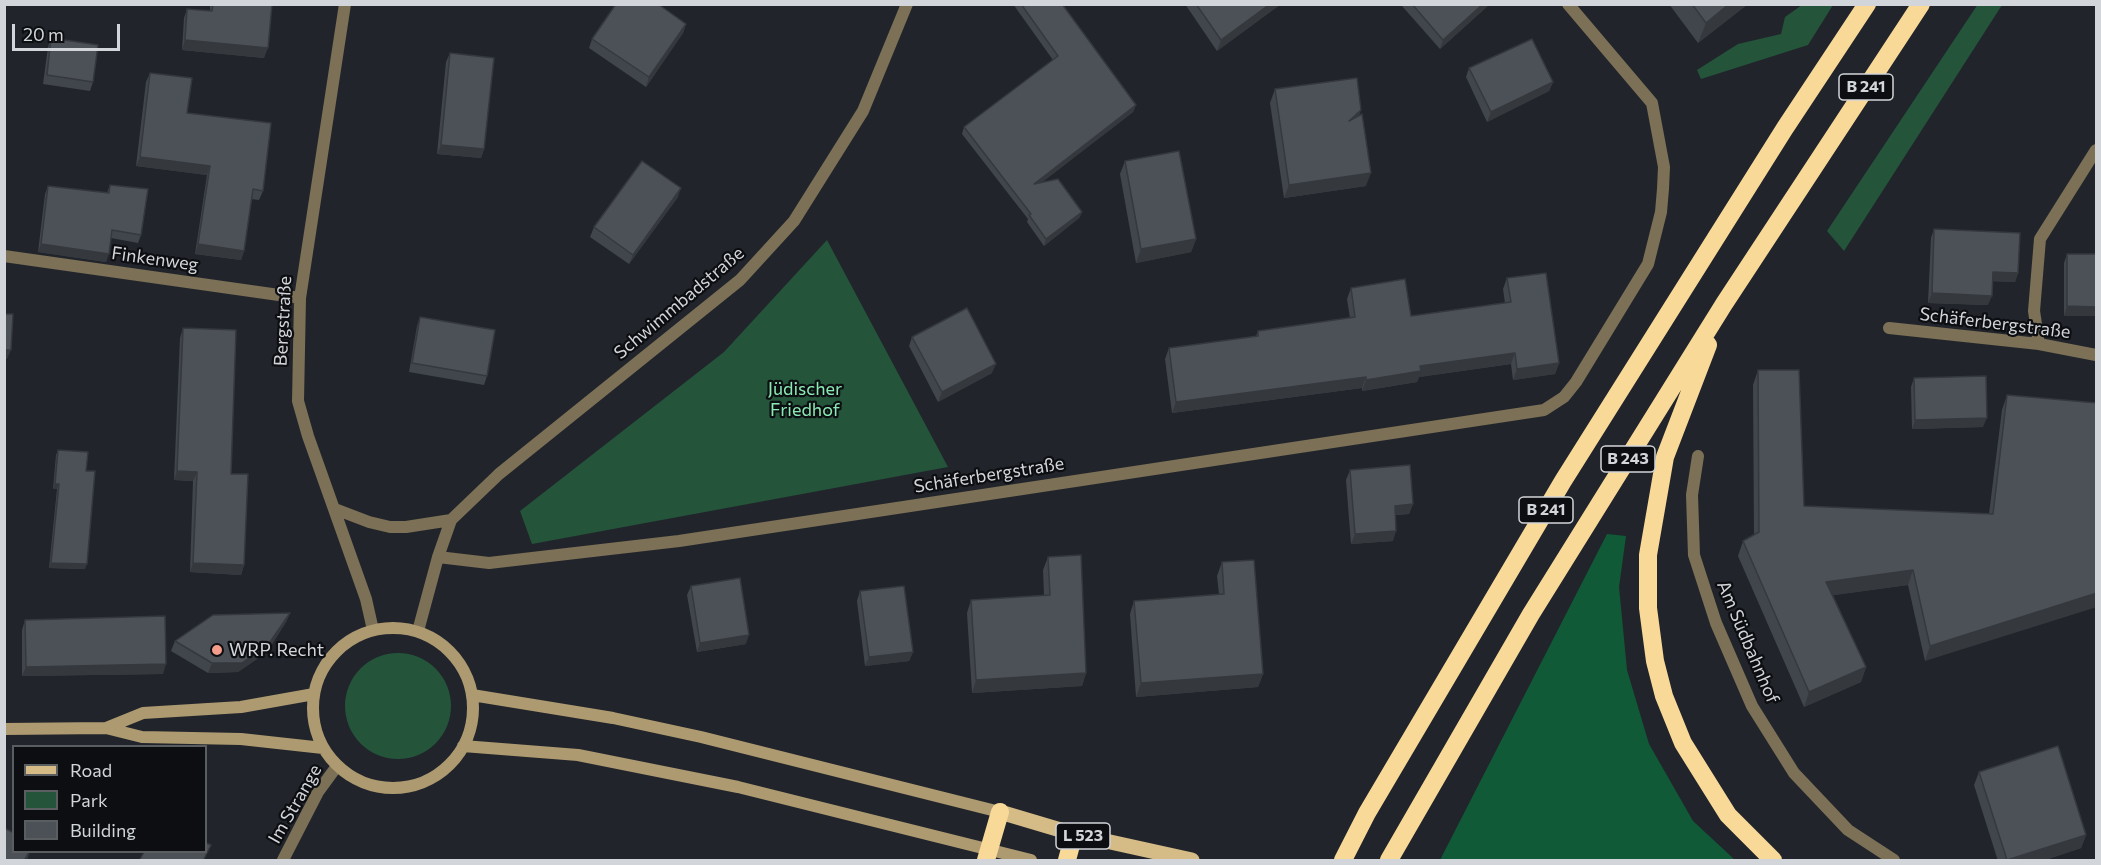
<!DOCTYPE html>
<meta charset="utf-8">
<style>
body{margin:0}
#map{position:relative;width:2101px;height:865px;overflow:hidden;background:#21252b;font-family:Commissioner,sans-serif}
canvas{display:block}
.frame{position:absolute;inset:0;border:6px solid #d2d5d9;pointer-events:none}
.legend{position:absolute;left:12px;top:745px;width:195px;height:108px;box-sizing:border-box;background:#0c0e11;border:2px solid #5b5e61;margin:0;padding:8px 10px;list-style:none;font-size:18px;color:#d2d5d9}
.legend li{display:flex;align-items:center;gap:12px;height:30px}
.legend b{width:30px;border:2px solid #5b5e61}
.scale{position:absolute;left:12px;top:24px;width:108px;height:27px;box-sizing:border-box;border:3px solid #d2d5d9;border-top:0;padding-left:8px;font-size:18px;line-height:21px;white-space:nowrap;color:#d2d5d9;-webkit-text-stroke:4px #0c0e11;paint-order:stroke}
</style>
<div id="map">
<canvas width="2101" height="865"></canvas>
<div class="frame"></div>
<ul class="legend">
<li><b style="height:8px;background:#d5bb85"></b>Road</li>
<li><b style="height:16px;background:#24543a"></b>Park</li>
<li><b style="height:16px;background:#4c5158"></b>Building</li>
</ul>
<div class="scale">20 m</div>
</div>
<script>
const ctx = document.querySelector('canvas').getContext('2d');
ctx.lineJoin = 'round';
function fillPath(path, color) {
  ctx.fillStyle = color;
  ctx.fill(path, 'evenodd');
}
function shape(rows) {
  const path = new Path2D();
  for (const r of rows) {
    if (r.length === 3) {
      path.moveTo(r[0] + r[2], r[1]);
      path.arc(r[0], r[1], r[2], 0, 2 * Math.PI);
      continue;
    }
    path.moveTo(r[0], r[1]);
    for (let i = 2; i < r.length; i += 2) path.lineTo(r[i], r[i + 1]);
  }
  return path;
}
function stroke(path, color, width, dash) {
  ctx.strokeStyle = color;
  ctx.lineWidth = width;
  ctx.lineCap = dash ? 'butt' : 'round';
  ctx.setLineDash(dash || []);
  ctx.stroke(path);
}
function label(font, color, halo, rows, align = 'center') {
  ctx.font = font + ' Commissioner,sans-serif';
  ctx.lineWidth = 4.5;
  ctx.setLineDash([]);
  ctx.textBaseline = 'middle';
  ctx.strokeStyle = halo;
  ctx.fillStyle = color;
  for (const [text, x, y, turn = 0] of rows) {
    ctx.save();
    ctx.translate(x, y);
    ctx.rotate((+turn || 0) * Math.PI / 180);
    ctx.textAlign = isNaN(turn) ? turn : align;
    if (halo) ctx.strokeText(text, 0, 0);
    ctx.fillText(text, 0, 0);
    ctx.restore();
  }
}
const green = shape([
 [1978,4,2002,5,1844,251,1827,231],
 [1802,5,1833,5,1808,45,1701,79,1697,70,1738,44,1781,34,1785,17],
 [827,240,948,467,532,544,520,511,724,352],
 [398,706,53]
]);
const forest = shape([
 [1607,534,1626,536,1619,587,1627,670,1649,744,1693,821,1735,860,1440,860]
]);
const street = shape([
 [345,4,300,298,298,401,308,436,366,599,373,630],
 [4,256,300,298],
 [1889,328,2039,344,2096,355],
 [2039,344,2034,311,2040,239,2096,150],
 [1698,456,1692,495,1694,555,1716,623,1752,706,1794,773,1848,830,1894,860],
 [335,509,369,522,390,527,406,527,451,520],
 [438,557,489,563,679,541,1544,410,1564,397,1576,382,1648,264,1661,212,1663,189,1664,167,1652,103,1568,4],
 [418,631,438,557,451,520,499,474,740,280,794,221,863,111,907,4],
 [283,860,318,792,337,766]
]);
const secondary = shape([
 [393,708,80],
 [472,695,613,718,701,737,1000,812],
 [106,728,143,713,241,707,314,694],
 [4,729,106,728,142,737,241,739,323,748],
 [463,746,578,755,738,787,1031,860]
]);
const primary = shape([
 [1000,812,1074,834,1192,860]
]);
const highway = shape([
 [1708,345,1665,457,1648,555,1648,608,1655,661,1664,696,1683,743,1728,815,1773,860],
 [986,860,1000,812],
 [1067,860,1074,834],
 [1343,860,1367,813,1563,481,1785,128,1867,4],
 [1389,860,1531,614,1724,304,1921,4]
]);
const wall = shape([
 [210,4,272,4,264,58,182,50,184,18,187,9,210,11],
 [1013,4,1062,4,1136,105,1133,112,1042,182,1082,212,1079,218,1044,246,1027,222,1028,219,962,134,964,127,1053,60],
 [1185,4,1281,4,1217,51],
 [1402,4,1490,4,1440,49,1402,6],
 [1669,4,1748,4,1698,43],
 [686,24,683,33,646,87,589,48,592,39],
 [51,38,93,82,90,91,43,84,48,47],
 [450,53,484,149,481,158,437,154,446,62],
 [1469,68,1553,82,1549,91,1487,122,1466,77],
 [150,73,263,191,259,200,251,199,244,251,241,260,195,254,207,175,136,166,146,82],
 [1275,89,1359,116,1366,186,1284,198,1270,103],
 [1125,161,1196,239,1191,252,1136,263,1120,174],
 [110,185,141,235,138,243,111,238,106,262,38,252,45,194,48,186,107,193],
 [678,197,629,264,590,237,594,227],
 [1934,229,2018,273,2015,282,1992,281,1988,305,1928,303,1931,238],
 [2067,254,2097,254,2097,316,2064,316,2064,263],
 [1507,278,1559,363,1555,374,1513,380,1511,364,1419,377,1417,382,1362,391,1362,388,1172,413,1165,359,1169,348,1256,336,1258,331,1350,318,1347,299,1351,288,1411,316,1505,303,1503,289],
 [420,317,487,376,484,385,409,372,417,326],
 [183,328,231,474,244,565,241,575,190,572,193,481,174,480,180,338],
 [912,337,992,373,938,402,909,346],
 [1758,370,1804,506,1989,514,2002,410,2007,395,2097,403,1925,661,1908,585,1833,595,1866,667,1861,682,1804,707,1738,556,1743,541,1754,535,1753,385],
 [1914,378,1983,427,1912,429,1911,387],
 [58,450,86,471,85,569,49,568,57,489,53,489,56,455],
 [1350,470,1413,504,1409,514,1395,515,1393,541,1351,544,1346,480],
 [1048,557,1086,673,1082,686,972,693,967,613,971,600,1044,595,1043,570],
 [1222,562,1263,674,1258,687,1136,697,1130,614,1134,601,1219,594,1217,576],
 [691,586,746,644,697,652,687,595],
 [860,591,913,652,909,661,865,666,857,601],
 [290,613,286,622,267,652,238,672,208,673,171,651,175,641],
 [25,620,163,674,22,676,22,630],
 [1979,772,2086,835,2081,848,2042,861,1998,861,1974,785]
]);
const shadedWall = shape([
 [1270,4,1281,4,1217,51,1221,40],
 [1483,4,1490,4,1440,49,1443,40],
 [1729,4,1748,4,1698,43,1706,23],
 [686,24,683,33,646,87,649,77],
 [185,40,268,48,264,58,182,50],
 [1553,82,1549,91,1487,122,1491,112],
 [1136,105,1133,112,1031,191,1034,184],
 [1361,110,1357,123,1349,121],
 [441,145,484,149,481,158,437,154],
 [140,157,210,166,207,175,136,166],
 [1371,173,1366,186,1284,198,1289,185],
 [681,188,678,197,629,264,633,255],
 [1082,212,1079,218,1044,246,1046,239],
 [1196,239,1191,252,1136,263,1141,249],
 [41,244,109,254,106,262,38,252],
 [198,244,244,251,241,260,195,254],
 [1993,272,2018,273,2015,282,1989,281],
 [1932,293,1992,296,1988,305,1928,303],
 [2067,306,2097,307,2097,316,2064,316],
 [4,350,11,350,7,359,4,359],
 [1515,353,1511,364,1419,377,1417,382,1362,391,1366,380,1420,366],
 [1559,363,1555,374,1513,380,1517,369],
 [996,364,992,373,938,402,942,392],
 [1366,377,1362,388,1172,413,1176,402],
 [1987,418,1983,427,1912,429,1915,420],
 [177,471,197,472,193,481,174,480],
 [55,484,59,484,57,489,53,489],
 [1413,504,1409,514,1391,515,1395,506],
 [1396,531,1393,541,1351,544,1355,534],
 [51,563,87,564,85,569,49,568],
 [193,563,244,565,241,575,190,572],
 [1913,570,1908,585,1821,597,1826,582],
 [2097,593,2097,607,1925,661,1930,646],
 [290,613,286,622,267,652,238,672,208,673,212,663],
 [749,635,746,644,697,652,700,643],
 [913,652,909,661,865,666,869,657],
 [166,664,163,674,22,676,26,667],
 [1866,667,1861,682,1804,707,1809,692],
 [1086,673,1082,686,972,693,976,680],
 [1263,674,1258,687,1136,697,1141,683],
 [2086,835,2081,848,2042,861,2007,861],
 [29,852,30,852,27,861,24,861]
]);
const building = shape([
 [213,4,272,4,268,48,185,40,187,9,212,11,213,4],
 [616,4,658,4,686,24,649,77,592,39,616,4],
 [1021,4,1062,4,1136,105,1034,184,1058,179,1082,212,1046,239,1029,215,1031,214,964,127,1058,56,1021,4],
 [1196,4,1270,4,1221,40,1196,4],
 [1412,4,1483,4,1443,40,1412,4],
 [1692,4,1729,4,1706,23,1692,4],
 [51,38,98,45,93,82,47,75,51,38],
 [1532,39,1553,82,1491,112,1469,68,1532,39],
 [450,53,494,58,484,149,441,145,450,53],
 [150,73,192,78,187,113,271,123,263,191,253,189,244,251,198,244,210,166,140,157,150,73],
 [1357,78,1361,110,1349,121,1362,114,1371,173,1289,185,1275,89,1357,78],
 [1179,151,1196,239,1141,249,1125,161,1179,151],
 [642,161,681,188,633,255,594,227,642,161],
 [110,185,148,189,141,235,112,230,109,254,41,244,48,186,109,193,110,185],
 [1934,229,2020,233,2018,273,1993,272,1992,296,1932,293,1934,229],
 [2067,254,2097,254,2097,307,2067,306,2067,254],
 [1546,273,1559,363,1517,369,1515,353,1420,366,1421,371,1366,380,1366,377,1176,402,1169,348,1258,336,1258,331,1355,317,1351,288,1405,279,1411,316,1511,302,1507,278,1546,273],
 [967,308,996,364,942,392,912,337,967,308],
 [4,314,13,314,11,350,4,350,4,314],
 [420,317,495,330,487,376,412,363,420,317],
 [183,328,236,330,231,474,248,474,244,565,193,563,197,472,177,471,183,328],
 [1758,370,1799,370,1804,506,1993,514,2007,395,2097,403,2097,593,1930,646,1913,570,1826,582,1866,667,1809,692,1743,541,1759,532,1758,370],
 [1986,376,1987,418,1915,420,1914,378,1986,376],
 [58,450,88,452,86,471,95,471,87,564,51,563,59,484,55,484,58,450],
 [1410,465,1413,504,1395,506,1396,531,1355,534,1350,470,1410,465],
 [1081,555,1086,673,976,680,971,600,1050,595,1048,557,1081,555],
 [1254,560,1263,674,1141,683,1134,601,1224,594,1222,562,1254,560],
 [740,578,749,635,700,643,691,586,740,578],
 [904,586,913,652,869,657,860,591,904,586],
 [290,613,270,642,242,663,212,663,175,641,213,615,290,613],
 [165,616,166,664,26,667,25,620,165,616],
 [2058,746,2086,835,2007,860,1979,772,2058,746],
 [4,828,14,833,14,852,29,852,24,861,4,861,4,828],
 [206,843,211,845,203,861,139,861,144,852,206,852,206,843]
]);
const markers = [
 [217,650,6,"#f49d8b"]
];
const shields = [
 [1866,87,54],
 [1628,459,54],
 [1546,510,54],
 [1083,836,54]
];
const shieldNames = [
 ["B 241",1866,87],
 ["B 243",1628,459],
 ["B 241",1546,510],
 ["L 523",1083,836]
];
const streetNames = [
 ["Finkenweg",155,259,8],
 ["Schwimmbadstraße",679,303,-40],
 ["Bergstraße",283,321,-87],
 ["Schäferbergstraße",1995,323,7],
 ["Schäferbergstraße",989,475,-9],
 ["Am Südbahnhof",1748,642,67],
 ["Im Strange",295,804,-60]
];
const parkNames = [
 ["Jüdischer",805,389],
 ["Friedhof",805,410]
];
const poiNames = [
 ["WRP. Recht",229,650]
];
fillPath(green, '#24543a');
fillPath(forest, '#115a38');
stroke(street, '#7c7056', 12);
stroke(secondary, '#ae9a71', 12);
stroke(primary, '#d5bb85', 15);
stroke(highway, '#f8d998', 18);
fillPath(wall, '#41464c');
fillPath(shadedWall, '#35393e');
fillPath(building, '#4c5158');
stroke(building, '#35393e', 1.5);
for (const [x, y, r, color] of markers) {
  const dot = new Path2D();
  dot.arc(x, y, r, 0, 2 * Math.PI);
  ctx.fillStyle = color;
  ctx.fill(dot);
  stroke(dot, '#0c0e11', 2);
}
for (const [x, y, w] of shields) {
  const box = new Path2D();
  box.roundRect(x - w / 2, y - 13, w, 26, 4.5);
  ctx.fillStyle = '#0c0e11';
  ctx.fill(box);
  stroke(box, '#d2d5d9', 1.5);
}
label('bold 16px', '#d2d5d9', null, shieldNames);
label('18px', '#d2d5d9', '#0c0e11', streetNames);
label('18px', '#8aeab4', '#0c0e11', parkNames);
label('18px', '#d2d5d9', '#0c0e11', poiNames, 'left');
</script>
